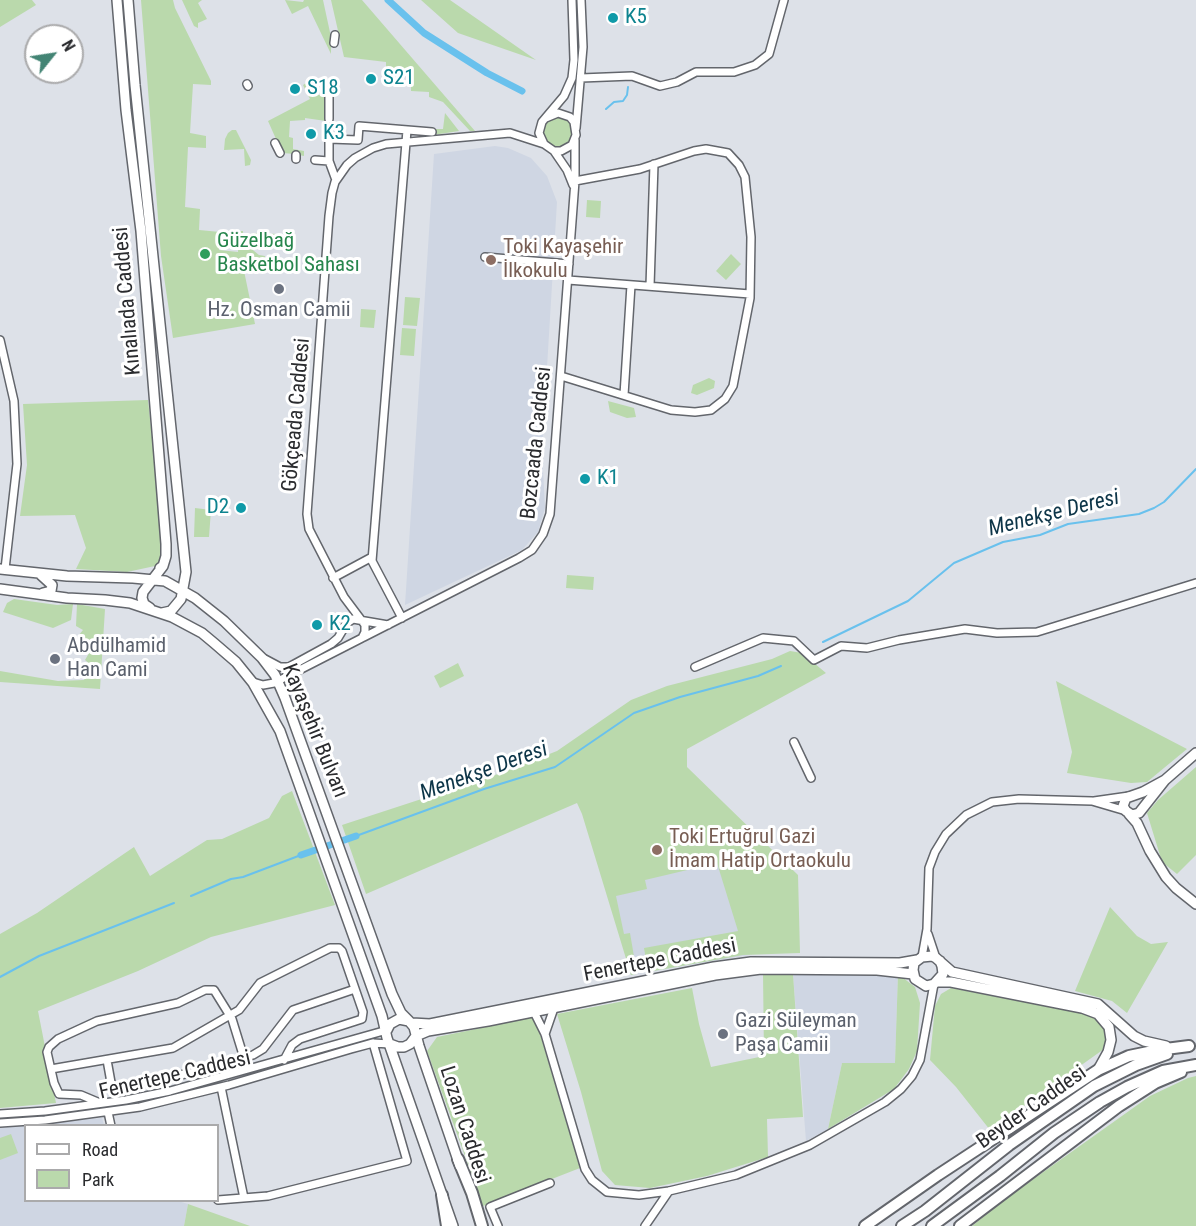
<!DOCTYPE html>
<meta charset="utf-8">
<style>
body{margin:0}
#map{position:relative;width:1196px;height:1226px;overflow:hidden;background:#dde1e8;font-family:"Roboto Condensed",sans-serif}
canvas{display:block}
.legend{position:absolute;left:24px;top:1124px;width:195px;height:78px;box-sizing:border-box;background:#fff;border:2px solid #aaaaab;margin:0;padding:8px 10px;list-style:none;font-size:18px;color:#2a2b2e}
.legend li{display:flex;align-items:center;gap:12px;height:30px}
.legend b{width:30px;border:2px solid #aaaaab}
.north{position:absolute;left:24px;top:24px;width:60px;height:60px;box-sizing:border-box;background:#fff;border:2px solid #aaaaab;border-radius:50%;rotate:60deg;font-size:16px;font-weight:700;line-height:24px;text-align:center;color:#2a2b2e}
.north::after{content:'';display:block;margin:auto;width:21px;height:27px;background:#438474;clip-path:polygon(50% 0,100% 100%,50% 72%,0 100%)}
</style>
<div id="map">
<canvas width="1196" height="1226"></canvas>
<ul class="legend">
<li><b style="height:8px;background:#fff"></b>Road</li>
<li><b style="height:16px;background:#bad9ac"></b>Park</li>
</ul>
<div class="north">N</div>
</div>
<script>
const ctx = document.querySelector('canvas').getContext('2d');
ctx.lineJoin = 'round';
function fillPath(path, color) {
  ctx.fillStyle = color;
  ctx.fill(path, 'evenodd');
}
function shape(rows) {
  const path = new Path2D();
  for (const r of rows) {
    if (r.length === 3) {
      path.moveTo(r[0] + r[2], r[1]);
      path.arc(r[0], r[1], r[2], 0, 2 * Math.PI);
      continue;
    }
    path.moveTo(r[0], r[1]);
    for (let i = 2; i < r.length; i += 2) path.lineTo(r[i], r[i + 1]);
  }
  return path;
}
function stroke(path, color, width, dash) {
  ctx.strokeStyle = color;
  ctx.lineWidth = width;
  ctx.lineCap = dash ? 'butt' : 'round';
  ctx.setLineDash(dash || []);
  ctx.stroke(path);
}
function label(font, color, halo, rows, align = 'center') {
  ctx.font = font + ' "Roboto Condensed",sans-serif';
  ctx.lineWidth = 6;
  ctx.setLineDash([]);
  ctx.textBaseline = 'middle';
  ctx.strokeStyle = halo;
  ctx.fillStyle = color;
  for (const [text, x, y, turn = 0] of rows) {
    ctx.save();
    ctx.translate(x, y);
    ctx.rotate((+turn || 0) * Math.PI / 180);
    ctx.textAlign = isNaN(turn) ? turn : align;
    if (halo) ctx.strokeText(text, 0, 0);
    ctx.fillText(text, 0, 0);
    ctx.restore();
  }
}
const built = shape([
 [495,146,508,148,531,158,547,176,557,202,542,450,545,508,538,532,522,550,405,605,434,154],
 [635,791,760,886,760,953,631,975,591,806],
 [793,974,898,974,895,1064,842,1063,828,1129,806,1141],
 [102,1118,104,1125,26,1126,26,1200,174,1200,188,1204,184,1226,0,1226,0,1127]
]);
const green = shape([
 [0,0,32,0,36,5,0,27],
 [141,0,173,0,175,8,211,81,211,85,193,84,190,133,206,136,206,148,188,147,185,207,200,209,199,230,220,232,219,250,238,252,239,231,243,231,243,237,248,246,259,255,265,256,265,260,243,266,255,324,173,338,161,256],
 [182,0,202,0,198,3,207,19,198,23,198,28,194,26],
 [285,0,303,2,304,0,323,0,331,37,331,54,308,6,292,14],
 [331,0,362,0,475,131,470,131,443,102,429,97,429,92,411,91,411,73,386,70,386,62,344,57],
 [421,0,450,0,536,60,458,33],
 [308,82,314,93,327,98,326,121,305,118,305,120,290,121,289,137,293,138,293,149,304,151,304,156,299,155,299,152,295,152,294,154,283,153,284,149,280,148,268,121,310,99,303,85],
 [445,113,459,131,433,135,433,129,443,129],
 [559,132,15],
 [232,130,236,130,251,160,250,165,245,166,244,149,224,150,225,139,228,133],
 [587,200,601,201,600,218,586,217],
 [253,233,278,234,278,245,270,249,261,247,255,242],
 [731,254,741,264,726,280,716,271],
 [405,297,420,298,417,326,403,325],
 [361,309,376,310,374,328,360,327],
 [402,328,416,329,414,356,400,355],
 [709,378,715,381,714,388,697,395,691,393,693,385],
 [148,400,161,520,162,558,155,566,127,572,76,569,86,548,75,515,20,516,27,465,23,404],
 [608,401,634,408,636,417,627,418,610,412],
 [195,508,211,510,209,537,194,537],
 [567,575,594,577,593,590,566,588],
 [14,599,57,605,73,604,71,620,53,628,3,612,7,603],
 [77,604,105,609,100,689,0,682,0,671,58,681,84,680,92,666,85,660,92,648,78,636,83,630,76,626],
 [790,651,802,653,826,673,687,749,687,767,798,875,800,953,743,955,648,972,644,948,738,931,717,863,645,880,647,889,616,896,624,934,630,933,637,974,631,975,582,814,577,803,366,894,342,825,501,773,557,751,631,700,667,686,772,659],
 [458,663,464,676,440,688,434,676],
 [1056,681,1187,749,1147,782,1131,783,1067,773,1072,752],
 [1196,767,1196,855,1177,874,1162,862,1147,813,1158,800],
 [292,791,335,905,211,937,138,971,38,1011,56,1103,0,1108,0,934,37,913,134,847,150,876,207,840,222,839,269,818,282,796],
 [1110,907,1137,936,1151,944,1168,942,1127,1013,1112,1001,1075,991],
 [763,974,793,974,803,1117,767,1119,768,1157,707,1176,650,1188,615,1185,602,1171,581,1092,557,1014,692,988,699,1024,711,1067,764,1056],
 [898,974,915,987,920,1003,917,1051,909,1069,894,1089,828,1129,842,1063,895,1063],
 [951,988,1090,1015,1100,1020,1105,1027,1108,1038,1104,1049,990,1130,956,1087,930,1060,935,1006,941,994],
 [535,1017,580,1168,483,1206,427,1051,437,1037],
 [1196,1076,1196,1226,972,1226,1004,1200,1150,1096,1188,1078],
 [11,1134,18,1153,0,1160,0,1138],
 [188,1204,250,1226,184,1226]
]);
const stream = shape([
 [606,109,614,102,623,101,627,95,628,87],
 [823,642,908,601,954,563,1003,542,1040,535,1068,524,1139,514,1154,508,1164,502,1196,469],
 [356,836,484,789,555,767,634,713,680,697,758,676,781,666],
 [191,896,231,879,243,877,301,855],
 [0,977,39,956,174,903]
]);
const canal = shape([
 [388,0,424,33,487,73,522,91],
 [301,855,356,836]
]);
const minor = shape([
 [334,43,335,35],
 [581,78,632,76,660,86,677,82,696,72,734,72,755,65,769,54,784,0],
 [247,84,248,86],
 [546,118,558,113,570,117,574,122,576,135,572,145,561,151,554,151,544,144,539,133,542,122,564,96,572,78,574,60,572,0],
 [329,119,329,93],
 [576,128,583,47,581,0],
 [275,143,280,153],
 [554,151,567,170,573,185],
 [296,155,296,159],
 [315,160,329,161],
 [336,180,329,161,329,139,358,140,359,126,432,132],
 [485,257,569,264],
 [568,280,750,294],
 [650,286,654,164],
 [0,340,14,401,17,464,5,569],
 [561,376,671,410,695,412,711,410,725,399,733,386,750,298,751,237,745,177,739,165,728,153,706,149,694,151,640,169,575,181],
 [624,395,631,285],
 [333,578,372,557],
 [402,618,372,561,407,130],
 [364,637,519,558,532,550,543,534,550,514,575,181,575,140],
 [265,659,280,667,289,667,331,644,338,638,347,623,353,619,388,625],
 [695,667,763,638,794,641,814,660,841,646,867,648,899,640,965,629,997,633,1037,632,1196,583],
 [253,682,263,685,274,683,362,638,365,632,365,625,344,597,309,529,307,514,329,216,332,193,335,182,347,165,355,158,373,148,386,144,510,133,544,144],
 [794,742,811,778],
 [1094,801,1129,796],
 [928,934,936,958],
 [922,957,927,929,929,868,935,852,946,834,966,815,992,802,1019,799,1092,801,1126,811],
 [534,1012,545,1034,585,1169,592,1180,607,1192,639,1195,669,1191,736,1175,810,1145,885,1102,901,1089,912,1076,920,1060,934,984],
 [545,1034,554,1008],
 [107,1060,112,1088,201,1071,253,1055,263,1049,293,1010,355,989],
 [51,1069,173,1048,239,1010,260,983,330,948,339,948,342,951,363,1012,362,1019,300,1039,292,1045,284,1060],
 [221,1087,244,1198],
 [100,1103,81,1095,59,1094,54,1083,47,1052,49,1047,58,1039,97,1021,178,1003,205,990,214,990,232,1019,244,1058],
 [108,1112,111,1126],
 [0,1114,45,1111,126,1100,170,1091,387,1030],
 [0,1123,45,1120,140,1107,229,1085,351,1049,373,1043,390,1044],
 [218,1200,268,1196,407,1161,373,1043],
 [498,1226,490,1207,550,1183],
 [645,1226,669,1191]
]);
const major = shape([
 [117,0,126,110,141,231,166,544,166,556,163,566,160,568],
 [128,0,135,85,186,572,181,599,171,611,162,613],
 [0,569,67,576,133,578,165,581,195,598,224,621,262,658,275,675,285,698,392,994,401,1013,409,1021],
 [41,575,52,585,51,591,43,593],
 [0,589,67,598,105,600,130,603,172,617,202,633,214,643,236,662,253,683,280,731,382,1016,387,1038,453,1226],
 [150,608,144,604,142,598,143,592,163,566],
 [1165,780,1143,792,1126,798,1123,806,1126,811,1132,815,1139,813,1165,780,1196,753],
 [1129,814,1137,823,1150,851,1166,877,1176,888,1196,904],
 [940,961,942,966,943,974,934,984,926,986,915,979,913,970,914,963,922,957,932,956,936,958,952,972,1098,1004,1134,1036,1144,1041,1166,1046],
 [938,982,951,982,1082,1008,1098,1014,1109,1027,1111,1040,1108,1052,1098,1070],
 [412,1023,430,1024,714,967,751,962,900,963,917,960],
 [387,1030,390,1024,399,1019,409,1021,414,1027,419,1046,460,1166],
 [416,1036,428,1031,488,1021,715,975,761,969,877,970,913,974],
 [390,1044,398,1047,404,1047,410,1044,416,1036]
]);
const highway = shape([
 [458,1159,472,1193,482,1226],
 [442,1195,447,1226],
 [865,1226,938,1175,1098,1070,1129,1056,1158,1050,1189,1046],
 [902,1226,925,1211,1009,1145,1094,1086,1136,1065,1167,1054],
 [932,1226,1000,1176,1054,1133,1100,1102,1127,1087,1163,1071,1196,1065],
 [960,1226,1119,1106,1155,1083,1181,1072]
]);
const markers = [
 [613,18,6,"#0f9aa8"],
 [371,79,6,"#0f9aa8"],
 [295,89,6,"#0f9aa8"],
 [311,134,6,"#0f9aa8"],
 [205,254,6,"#2e9e5b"],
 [491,260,6,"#8d6e63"],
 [279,289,6,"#6b7280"],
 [585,479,6,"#0f9aa8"],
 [241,508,6,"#0f9aa8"],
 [317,625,6,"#0f9aa8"],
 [55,659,6,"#6b7280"],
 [657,850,6,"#8d6e63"],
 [723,1034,6,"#6b7280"]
];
const cultureNames = [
 ["K5",625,18],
 ["S21",383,79],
 ["S18",307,89],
 ["K3",323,134],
 ["K1",597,479],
 ["D2",229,508,"right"],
 ["K2",329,625]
];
const leisureNames = [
 ["Güzelbağ",217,242],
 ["Basketbol Sahası",217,266]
];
const educationNames = [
 ["Toki Kayaşehir",503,248],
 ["İlkokulu",503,272],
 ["Toki Ertuğrul Gazi",669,838],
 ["İmam Hatip Ortaokulu",669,862]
];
const streetNames = [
 ["Kınalıada Caddesi",128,301,-95],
 ["Gökçeada Caddesi",297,415,-85],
 ["Bozcaada Caddesi",537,443,-84],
 ["Kayaşehir Bulvarı",314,731,68],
 ["Fenertepe Caddesi",660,961,-11],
 ["Fenertepe Caddesi",175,1076,-13],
 ["Beyder Caddesi",1032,1108,-35],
 ["Lozan Caddesi",464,1125,72]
];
const worshipNames = [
 ["Hz. Osman Camii",279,311,"center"],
 ["Abdülhamid",67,647],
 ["Han Cami",67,671],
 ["Gazi Süleyman",735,1022],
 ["Paşa Camii",735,1046]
];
const waterNames = [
 ["Menekşe Deresi",1054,514,-14],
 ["Menekşe Deresi",484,772,-20]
];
fillPath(built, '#cfd6e3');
fillPath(green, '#bad9ac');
stroke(stream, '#69c1ed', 2);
stroke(canal, '#69c1ed', 7);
stroke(minor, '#63666c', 10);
stroke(major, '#63666c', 12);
stroke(highway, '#63666c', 14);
stroke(minor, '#fff', 7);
stroke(major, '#fff', 9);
stroke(highway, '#fff', 10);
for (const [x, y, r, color] of markers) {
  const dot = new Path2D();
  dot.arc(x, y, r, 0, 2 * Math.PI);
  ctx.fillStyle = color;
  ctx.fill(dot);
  stroke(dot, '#fff', 2);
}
label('21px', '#0d838f', '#fff', cultureNames, 'left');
label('21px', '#27864d', '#fff', leisureNames, 'left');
label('21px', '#785e54', '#fff', educationNames, 'left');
label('21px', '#2a2b2e', '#fff', streetNames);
label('21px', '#5b616d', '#fff', worshipNames, 'left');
label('italic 22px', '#0d3548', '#fff', waterNames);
</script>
